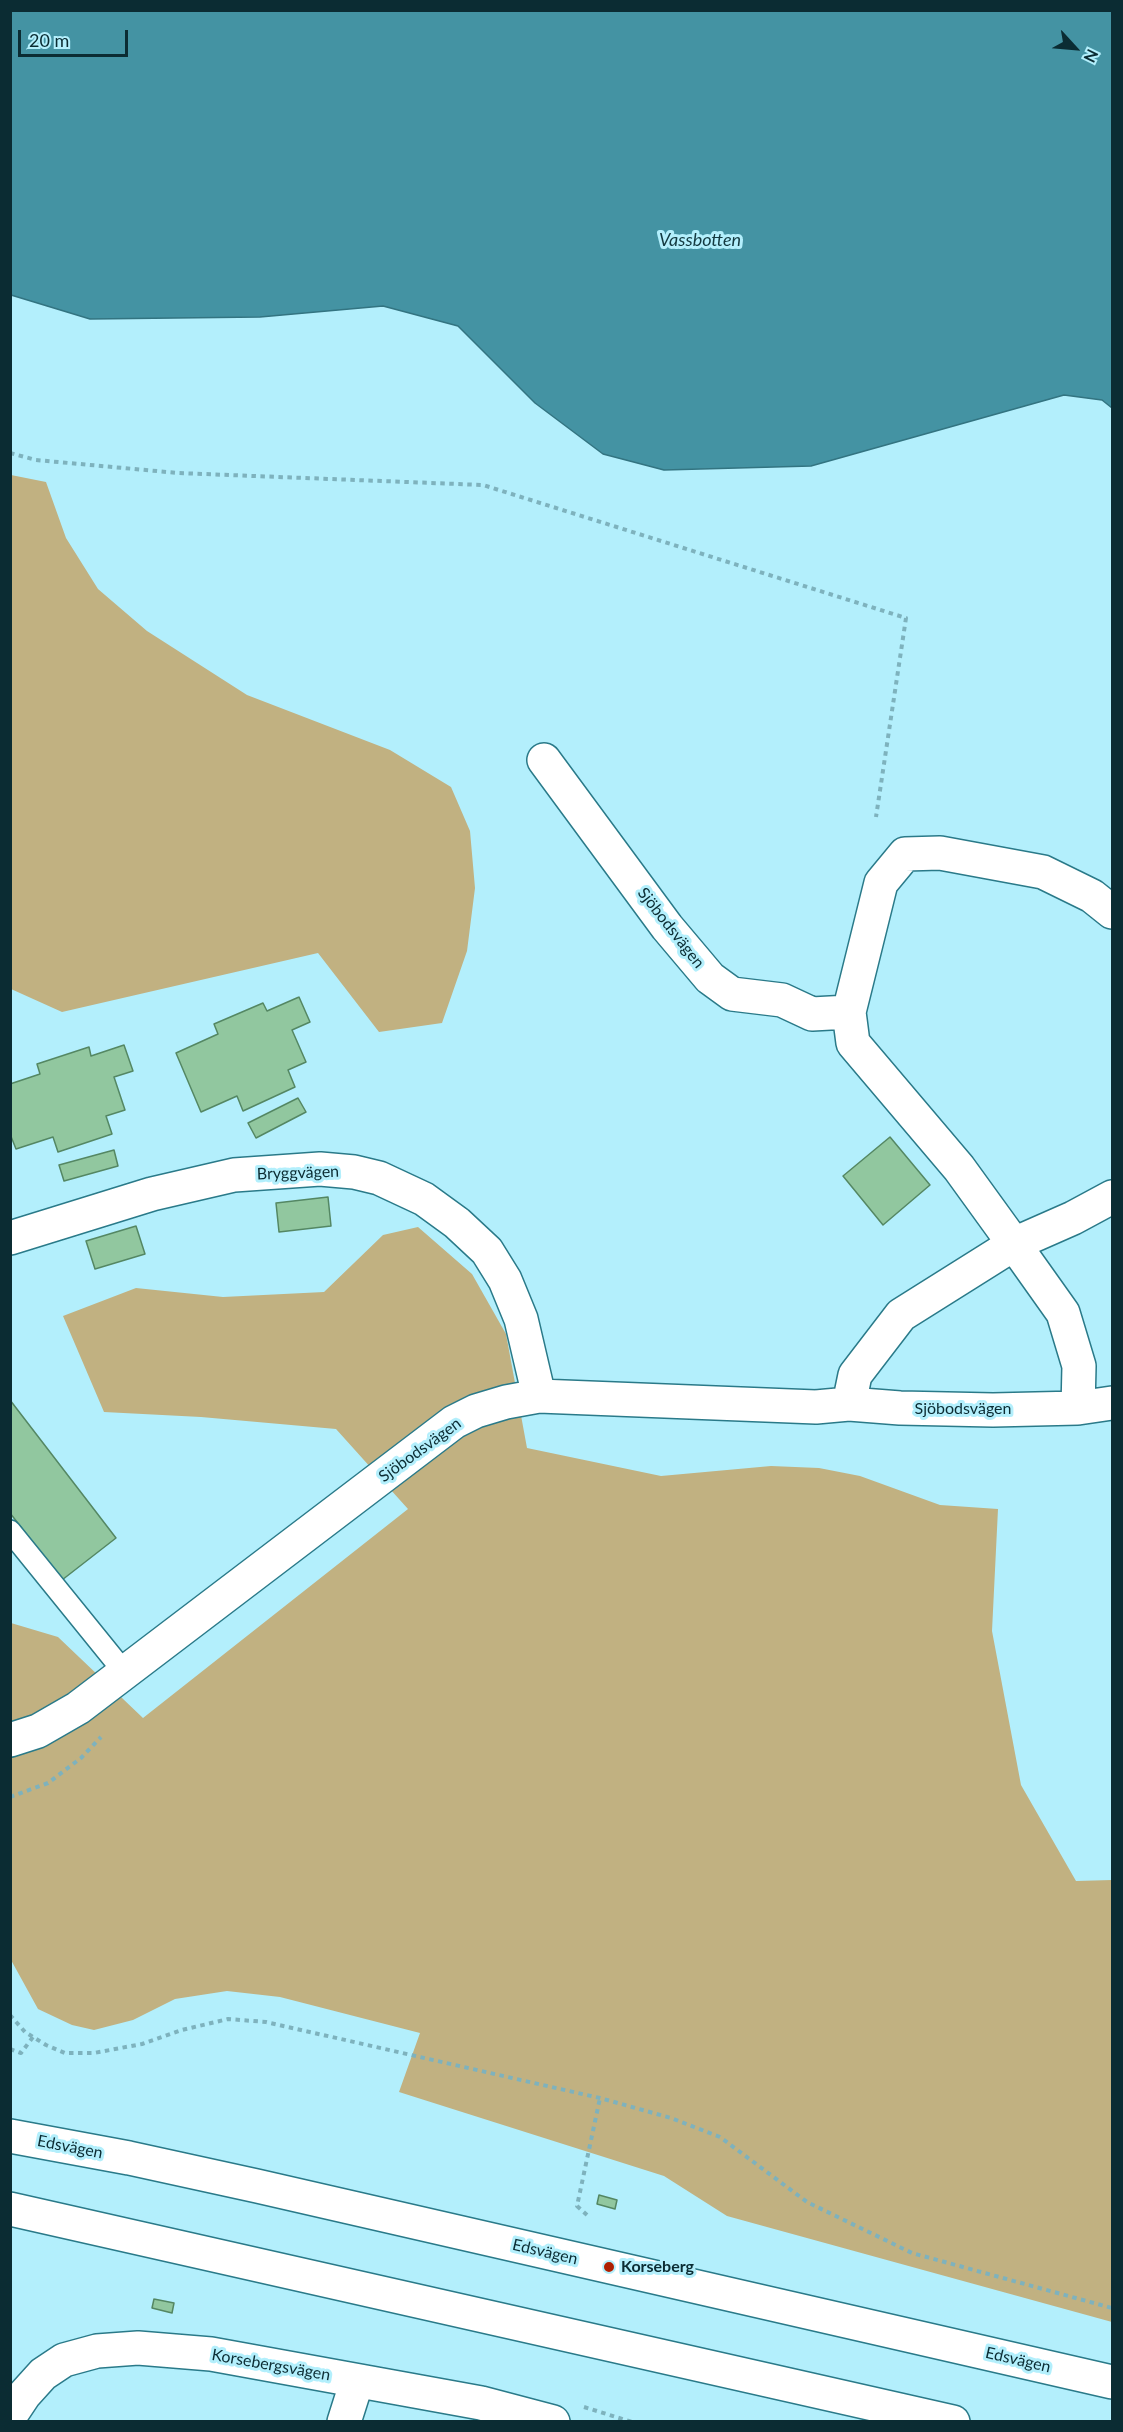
<!DOCTYPE html>
<meta charset="utf-8">
<style>
body{margin:0}
#map{position:relative;width:1123px;height:2432px;overflow:hidden;background:#b3effc;font-family:Lato,sans-serif}
canvas{display:block}
.frame{position:absolute;inset:0;border:12px solid #0b2c33;pointer-events:none}
.north{position:absolute;left:1045px;top:18px;width:60px;height:60px;-webkit-text-stroke:4px #b3effc;paint-order:stroke;rotate:116deg;font-size:16px;font-weight:700;line-height:24px;text-align:center;color:#0b2c33}
.north::after{content:'';display:block;margin:auto;width:21px;height:27px;background:#0b2c33;clip-path:polygon(50% 0,100% 100%,50% 72%,0 100%)}
.scale{position:absolute;left:18px;top:30px;width:110px;height:27px;box-sizing:border-box;border:3px solid #0b2c33;border-top:0;padding-left:8px;font-size:18px;line-height:21px;white-space:nowrap;color:#0b2c33;-webkit-text-stroke:4px #b3effc;paint-order:stroke}
</style>
<div id="map">
<canvas width="1123" height="2432"></canvas>
<div class="frame"></div>
<div class="north">N</div>
<div class="scale">20 m</div>
</div>
<script>
const ctx = document.querySelector('canvas').getContext('2d');
ctx.lineJoin = 'round';
function fillPath(path, color) {
  ctx.fillStyle = color;
  ctx.fill(path, 'evenodd');
}
function shape(rows) {
  const path = new Path2D();
  for (const r of rows) {
    path.moveTo(r[0], r[1]);
    for (let i = 2; i < r.length; i += 2) path.lineTo(r[i], r[i + 1]);
  }
  return path;
}
function stroke(path, color, width, dash) {
  ctx.strokeStyle = color;
  ctx.lineWidth = width;
  ctx.lineCap = dash ? 'butt' : 'round';
  ctx.setLineDash(dash || []);
  ctx.stroke(path);
}
function label(font, color, halo, rows, align = 'center') {
  ctx.font = font + ' Lato,sans-serif';
  ctx.lineWidth = 6;
  ctx.setLineDash([]);
  ctx.textBaseline = 'middle';
  ctx.strokeStyle = halo;
  ctx.fillStyle = color;
  for (const [text, x, y, turn = 0] of rows) {
    ctx.save();
    ctx.translate(x, y);
    ctx.rotate((+turn || 0) * Math.PI / 180);
    ctx.textAlign = isNaN(turn) ? turn : align;
    if (halo) ctx.strokeText(text, 0, 0);
    ctx.fillText(text, 0, 0);
    ctx.restore();
  }
}
const green = shape([
 [11,475,46,482,66,538,98,589,147,631,247,695,390,750,451,787,470,831,475,888,467,951,442,1023,379,1032,318,953,62,1012,11,989],
 [418,1227,472,1274,506,1334,527,1448,661,1476,771,1466,819,1468,860,1476,940,1505,998,1509,992,1631,1021,1785,1076,1881,1112,1880,1112,2322,727,2216,664,2176,399,2092,420,2033,280,1997,227,1991,175,1999,133,2020,94,2030,72,2025,38,2009,11,1960,11,1623,58,1637,143,1718,408,1509,336,1429,201,1417,104,1412,63,1316,136,1288,223,1297,324,1292,383,1235]
]);
const water = shape([
 [10,11,1112,11,1112,408,1102,400,1064,395,811,466,664,470,603,454,535,403,458,326,383,306,260,317,90,319,11,295,10,11]
]);
const building = shape([
 [299,997,310,1022,292,1030,306,1062,288,1070,295,1087,243,1111,237,1096,201,1112,176,1053,218,1034,214,1024,263,1003,267,1011,299,997],
 [124,1045,133,1071,114,1077,125,1110,106,1116,112,1134,58,1152,53,1137,16,1149,10,1134,10,1084,40,1074,37,1064,89,1047,91,1056,124,1045],
 [298,1098,306,1112,256,1138,248,1123,298,1098],
 [890,1137,930,1185,883,1225,843,1176,890,1137],
 [114,1150,118,1166,64,1181,59,1165,114,1150],
 [328,1197,331,1226,279,1232,276,1203,328,1197],
 [136,1226,145,1254,95,1269,86,1241,136,1226],
 [10,1400,116,1538,62,1580,10,1513,10,1400],
 [599,2195,617,2200,615,2209,597,2204,599,2195],
 [154,2299,174,2303,172,2313,152,2308,154,2299]
]);
const path = shape([
 [10,453,36,460,178,473,483,485,906,618,876,817],
 [10,1797,48,1783,81,1758,101,1737],
 [10,2015,25,2032,46,2045,65,2053,94,2053,142,2044,182,2030,228,2019,266,2022,600,2098,671,2118,720,2137,807,2202,912,2253,1112,2308],
 [10,2049,21,2053,33,2037],
 [587,2215,577,2206,600,2098],
 [584,2407,632,2422]
]);
const lane = shape([
 [10,1531,125,1673]
]);
const street = shape([
 [544,760,667,927,710,978,732,994,782,1000,812,1014,849,1012],
 [1112,912,1092,896,1043,872,940,853,905,854,881,883,849,1012,853,1043,959,1168,1014,1244,1073,1218,1112,1197],
 [10,1238,152,1194,234,1175,320,1169,354,1172,379,1178,424,1199,457,1223,487,1251,505,1280,521,1319,539,1396],
 [849,1404,855,1375,901,1315,1014,1244,1063,1313,1079,1366,1078,1408],
 [10,1740,38,1731,78,1708,454,1422,476,1411,506,1402,539,1396,816,1407,849,1404,900,1408,993,1410,1078,1408,1112,1403],
 [10,2416,24,2395,43,2374,64,2360,97,2351,138,2348,211,2354,481,2403,553,2422],
 [344,2422,357,2381]
]);
const secondary = shape([
 [10,2136,129,2158,257,2186,1112,2382],
 [10,2209,953,2422]
]);
const markers = [
 [609,2267,6,"#ae2002"]
];
const streetNames = [
 ["Sjöbodsvägen",671,928,52],
 ["Bryggvägen",298,1173,-2],
 ["Sjöbodsvägen",963,1409],
 ["Sjöbodsvägen",420,1450,-36],
 ["Edsvägen",70,2147,11],
 ["Edsvägen",545,2252,13],
 ["Edsvägen",1018,2360,13],
 ["Korsebergsvägen",271,2365,10]
];
const poiNames = [
 ["Korseberg",621,2267]
];
const waterNames = [
 ["Vassbotten",700,240]
];
fillPath(green, '#c1b181');
fillPath(water, '#4493a3');
stroke(water, '#337481', 1.5);
fillPath(building, '#91c79f');
stroke(building, '#548763', 1.5);
stroke(lane, '#2a7a89', 24);
stroke(street, '#2a7a89', 36);
stroke(secondary, '#2a7a89', 36);
stroke(path, '#7eb2bd', 4, [4.5, 4.5]);
stroke(lane, '#fff', 21);
stroke(street, '#fff', 33);
stroke(secondary, '#fff', 33);
for (const [x, y, r, color] of markers) {
  const dot = new Path2D();
  dot.arc(x, y, r, 0, 2 * Math.PI);
  ctx.fillStyle = color;
  ctx.fill(dot);
  stroke(dot, '#b3effc', 2);
}
label('16px', '#0b2c33', '#b3effc', streetNames);
label('bold 16px', '#0b2c33', '#b3effc', poiNames, 'left');
label('italic 18px', '#133940', '#b3effc', waterNames);
</script>
